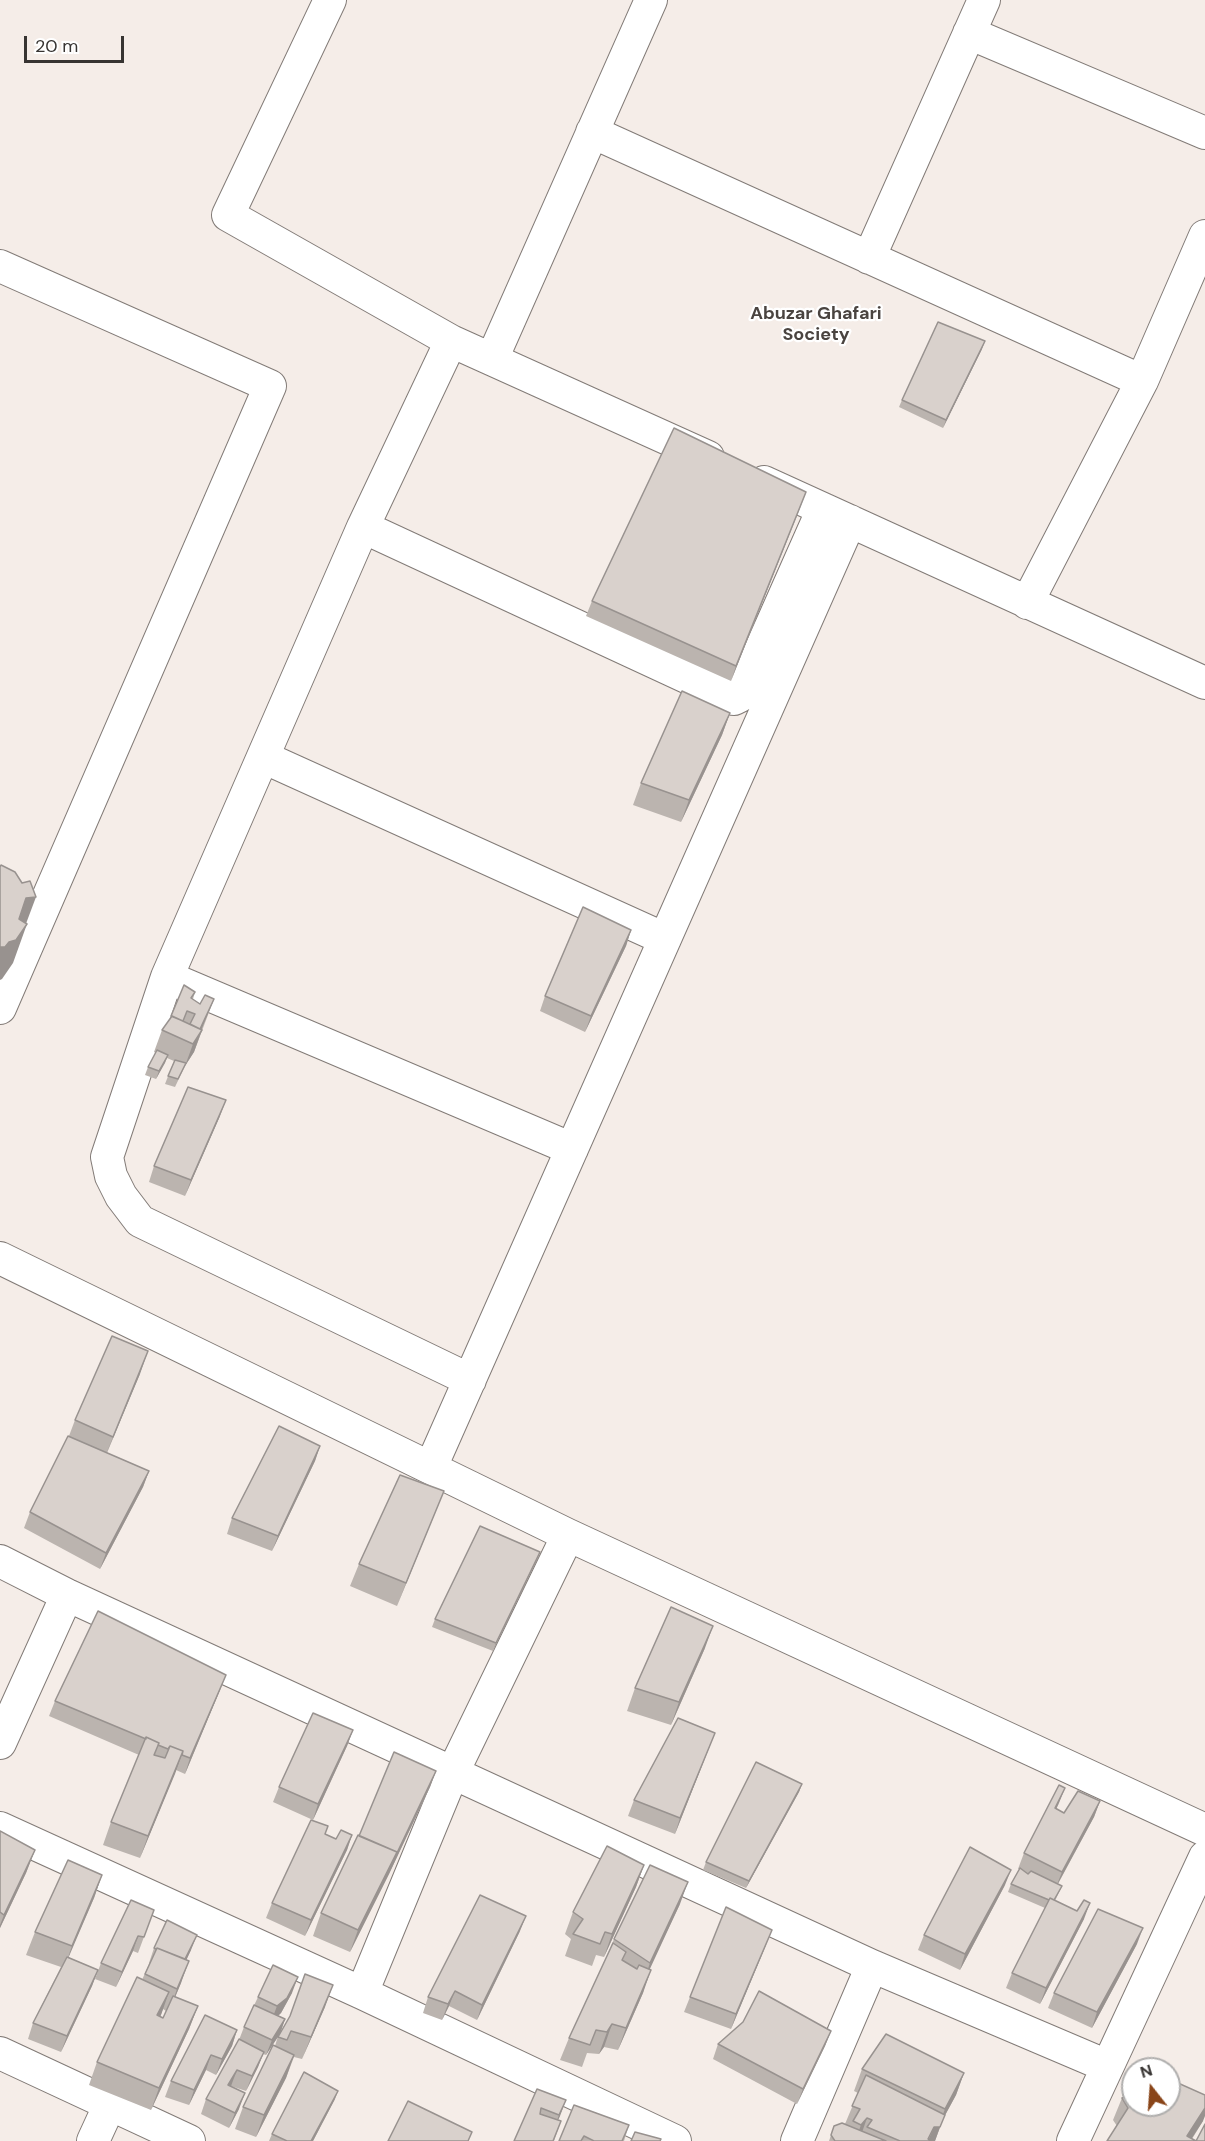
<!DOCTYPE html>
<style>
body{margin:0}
#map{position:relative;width:1205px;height:2141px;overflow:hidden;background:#f5ede8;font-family:"DM Sans",sans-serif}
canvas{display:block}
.north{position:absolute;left:1121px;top:2057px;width:60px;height:60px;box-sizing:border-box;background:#fff;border:2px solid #afaead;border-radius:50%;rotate:343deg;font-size:16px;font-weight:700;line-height:24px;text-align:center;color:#373432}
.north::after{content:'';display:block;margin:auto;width:21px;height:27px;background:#894519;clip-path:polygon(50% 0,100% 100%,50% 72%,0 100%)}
.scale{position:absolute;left:24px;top:36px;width:100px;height:27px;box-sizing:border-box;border:3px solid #373432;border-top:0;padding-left:8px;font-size:18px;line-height:21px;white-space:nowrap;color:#373432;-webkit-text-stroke:4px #fff;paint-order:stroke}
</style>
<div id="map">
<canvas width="1205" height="2141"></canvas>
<div class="north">N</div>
<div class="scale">20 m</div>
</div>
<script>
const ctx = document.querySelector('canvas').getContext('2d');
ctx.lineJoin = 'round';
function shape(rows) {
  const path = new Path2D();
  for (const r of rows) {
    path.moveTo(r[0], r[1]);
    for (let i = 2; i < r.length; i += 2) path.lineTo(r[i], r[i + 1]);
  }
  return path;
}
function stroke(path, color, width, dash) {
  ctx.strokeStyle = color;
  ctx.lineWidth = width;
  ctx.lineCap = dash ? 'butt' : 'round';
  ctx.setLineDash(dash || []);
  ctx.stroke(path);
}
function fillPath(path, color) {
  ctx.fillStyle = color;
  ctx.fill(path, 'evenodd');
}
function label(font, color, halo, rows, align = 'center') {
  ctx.font = font + ' "DM Sans",sans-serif';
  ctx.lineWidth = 4.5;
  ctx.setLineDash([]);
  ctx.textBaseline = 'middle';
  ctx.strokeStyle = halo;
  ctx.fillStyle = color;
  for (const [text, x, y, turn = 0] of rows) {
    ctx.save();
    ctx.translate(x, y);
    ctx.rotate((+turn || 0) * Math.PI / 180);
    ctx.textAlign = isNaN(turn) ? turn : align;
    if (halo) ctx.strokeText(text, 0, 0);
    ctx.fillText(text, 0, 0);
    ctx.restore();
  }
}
const street = shape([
 [330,0,228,215,451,341],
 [969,33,1205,133],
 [592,132,1142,381],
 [869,258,984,0],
 [0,266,270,386,0,1008],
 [492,359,651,0],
 [764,482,1205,683],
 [363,527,734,699,740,696,823,509],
 [1027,603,1142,381,1205,236],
 [263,757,665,939],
 [167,977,107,1157,111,1176,121,1196,140,1221,470,1380],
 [572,1149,167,977,363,527,451,341,708,457],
 [0,1258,568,1535,1205,1830],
 [431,1467,850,521],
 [0,1561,67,1595,872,1966,1107,2066],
 [0,1743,67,1595],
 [0,1828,362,1993,675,2141],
 [362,1993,453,1772,568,1535],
 [0,2053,189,2141],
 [93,2141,110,2104],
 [797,2141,872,1966],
 [1073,2141,1205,1857]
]);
const wall = shape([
 [982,349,943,428,899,407,902,400],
 [806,492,731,681,586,616,592,601],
 [730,713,722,735,681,822,633,805,641,783],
 [631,930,626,946,585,1032,540,1011,545,996],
 [195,992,193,999,200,1004,214,999,194,1052,185,1066,175,1087,165,1084,174,1061,167,1058,156,1079,145,1075,148,1067,156,1053,154,1052,162,1030],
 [220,1116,185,1196,149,1182,154,1166],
 [140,1374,107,1453,149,1471,143,1487,100,1569,24,1528,30,1512,69,1436,75,1420],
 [320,1446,315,1461,272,1551,227,1534,232,1518],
 [444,1491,435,1513,397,1606,350,1586,359,1564],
 [540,1552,493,1651,432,1627,435,1619],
 [705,1648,671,1725,627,1711,635,1688],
 [220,1690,185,1774,176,1770,140,1858,103,1845,111,1822,139,1755,49,1716,55,1701],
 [353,1730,347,1746,313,1820,273,1802,279,1787],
 [715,1733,675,1834,628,1816,634,1800],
 [436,1771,430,1787,389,1874,350,1952,313,1936,321,1913],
 [802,1784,799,1792,746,1888,703,1870,706,1862],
 [1100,1801,1094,1817,1058,1884,1062,1886,1055,1901,1084,1919,1040,2004,1006,1988,1012,1973,1045,1908,1008,1892,1011,1884,1020,1869,1018,1869,1024,1853,1059,1803,1056,1809,1064,1813],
 [0,1831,35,1850,26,1873,0,1928],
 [325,1834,336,1839,352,1835,347,1850,305,1936,266,1918,272,1903],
 [644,1865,636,1887,604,1957,596,1955,592,1966,565,1956,571,1939,565,1934,573,1912],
 [102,1875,94,1898,68,1957,98,1970,92,1986,61,2052,28,2039,33,2023,61,1967,26,1955,35,1932],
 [1005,1885,960,1970,918,1950,924,1935],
 [680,1904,649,1969,643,1993,618,2050,604,2047,599,2054,587,2053,582,2067,560,2060,569,2038,609,1951,614,1939],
 [154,1910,138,1953,133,1951,116,1987,95,1979,101,1963],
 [520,1931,477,2020,449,2006,442,2020,423,2013,428,1997],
 [1137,1944,1092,2028,1048,2008,1054,1993],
 [766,1945,731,2029,684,2012,690,1997],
 [154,1948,191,1950,186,1960,181,1983,175,1997,198,2006,189,2029,151,2110,89,2085,97,2062,142,1980,149,1964,149,1963],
 [163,2009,166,2011,163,2018,160,2017],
 [292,1993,281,2013,278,2016,285,2019,280,2034,325,2007,302,2059,294,2057,286,2078,256,2137,235,2129,243,2107,275,2046,278,2036,266,2055,263,2054,258,2067,246,2091,231,2086,239,2109,229,2128,201,2114,206,2099,239,2040,244,2027,258,1997],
 [237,2030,232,2046,216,2075,206,2070,189,2105,165,2097,171,2081],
 [831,2031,825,2046,797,2104,713,2059,718,2044],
 [862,2069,964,2073,956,2095,943,2119,935,2141,829,2141,834,2126,845,2124,858,2093,854,2091],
 [1133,2071,1133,2105,1203,2121,1192,2139,1196,2141,1205,2141,1107,2141,1117,2126,1113,2120,1122,2098,1123,2097,1122,2095,1130,2072],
 [537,2089,560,2116,558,2120,561,2121,554,2141,514,2141],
 [335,2099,313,2141,269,2141,272,2134],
 [629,2125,624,2141,559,2141]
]);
const shadedWall = shape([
 [985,341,982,349,943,428,946,420],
 [806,492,800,508,731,681,736,666],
 [730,713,722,735,681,822,689,800],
 [36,897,24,929,27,924,13,963,2,979,0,980,0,947,12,937,26,898],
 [631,930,626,946,585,1032,591,1016],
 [214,999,200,1033,202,1030,194,1052,185,1066,193,1044],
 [168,1055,165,1063,156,1079,159,1071],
 [226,1100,220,1116,185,1196,191,1180],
 [148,1351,140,1374,104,1459,113,1437],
 [320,1446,315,1461,272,1551,278,1536],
 [149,1471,143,1487,100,1569,106,1553],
 [444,1491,435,1513,397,1606,406,1583],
 [540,1552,537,1560,493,1651,496,1643],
 [713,1626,705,1648,671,1725,679,1702],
 [226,1675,220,1690,185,1774,190,1758],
 [353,1730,347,1746,313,1820,318,1804],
 [715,1733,709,1748,675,1834,680,1818],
 [183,1751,175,1774,140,1858,148,1836],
 [436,1771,430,1787,389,1874,350,1952,358,1930],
 [802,1784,799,1792,746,1888,749,1881],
 [1065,1788,1059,1803,1049,1824,1055,1808],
 [1100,1801,1094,1817,1056,1887,1062,1872],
 [352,1835,347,1850,305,1936,311,1920],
 [35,1850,26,1873,0,1928,0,1925,4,1915],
 [644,1865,636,1887,604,1957,612,1934],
 [1011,1870,1005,1885,960,1970,965,1954],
 [102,1875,94,1898,64,1968,72,1946],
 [688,1882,680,1904,642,1986,650,1963],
 [1090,1903,1084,1919,1040,2004,1046,1988],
 [526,1916,520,1931,477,2020,482,2005],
 [1143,1928,1137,1944,1092,2028,1097,2012],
 [772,1930,766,1945,731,2029,736,2014],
 [197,1935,191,1950,179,1976,184,1961],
 [138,1936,133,1951,116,1987,122,1972],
 [189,1961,181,1983,169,2012,177,1989],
 [98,1970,92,1986,61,2052,67,2036],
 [651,1970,643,1993,618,2050,626,2028],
 [298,1977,292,1993,281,2013,271,2022,277,2006],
 [333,1985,325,2007,302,2059,311,2037],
 [455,1991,449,2006,442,2020,448,2004],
 [169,1992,161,2015,148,2037,157,2015],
 [198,2006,189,2029,151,2110,159,2088],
 [285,2019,280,2034,266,2055,272,2040],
 [612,2024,604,2047,599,2054,607,2032],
 [237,2030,232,2046,216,2075,222,2059],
 [831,2031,825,2046,797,2104,803,2089],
 [264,2052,258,2067,246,2091,252,2076],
 [211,2055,206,2070,189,2105,194,2090],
 [294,2055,286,2078,256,2137,264,2115],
 [237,2070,231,2086,223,2101,228,2085],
 [964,2073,956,2095,943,2119,935,2141,928,2141,934,2127,938,2127,945,2109],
 [338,2091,335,2099,313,2141,311,2141],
 [245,2093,239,2109,229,2128,235,2113],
 [566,2100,560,2116,553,2130,559,2115],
 [1205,2108,1205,2116,1203,2121,1190,2141,1187,2136],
 [867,2118,859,2141,855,2141,861,2125]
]);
const building = shape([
 [938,322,985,341,946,420,902,400,938,322],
 [674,428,806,492,736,666,592,601,674,428],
 [682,691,730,713,689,800,641,783,682,691],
 [1,865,15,872,22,883,30,881,36,897,26,898,19,919,27,924,16,940,9,942,5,947,0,947,0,867,1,865],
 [583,907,631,930,591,1016,545,996,583,907],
 [184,985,195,992,191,998,200,1004,205,995,214,999,200,1029,190,1024,195,1014,187,1011,183,1021,171,1016,184,985],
 [172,1016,202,1030,193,1044,162,1030,172,1016],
 [157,1050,168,1055,159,1071,148,1067,157,1050],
 [175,1060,186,1063,178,1079,168,1076,175,1060],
 [188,1087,226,1100,191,1180,154,1166,188,1087],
 [112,1336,148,1351,113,1437,75,1420,112,1336],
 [279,1426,320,1446,278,1536,232,1518,279,1426],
 [68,1436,149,1471,106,1553,30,1512,68,1436],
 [400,1475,444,1491,406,1583,359,1564,400,1475],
 [480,1526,540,1552,496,1643,435,1619,480,1526],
 [671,1607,713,1626,679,1702,635,1688,671,1607],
 [98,1611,226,1675,190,1758,182,1755,183,1751,170,1746,168,1749,158,1745,159,1743,146,1737,146,1739,55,1701,98,1611],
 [313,1713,353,1730,318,1804,279,1787,313,1713],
 [678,1718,715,1733,680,1818,634,1800,678,1718],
 [146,1737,159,1743,154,1755,165,1758,170,1746,183,1751,148,1836,111,1822,146,1737],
 [394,1752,436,1771,396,1855,397,1852,359,1836,394,1752],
 [756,1762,802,1784,749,1881,706,1862,756,1762],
 [1059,1785,1065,1788,1055,1808,1064,1813,1078,1791,1100,1801,1062,1872,1024,1853,1059,1785],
 [311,1820,328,1826,325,1834,336,1839,341,1830,352,1835,311,1920,272,1903,311,1820],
 [0,1831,35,1850,4,1915,0,1912,0,1831],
 [358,1835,397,1852,358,1930,321,1913,358,1835],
 [607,1846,644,1865,612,1934,605,1932,600,1944,573,1934,583,1919,573,1912,607,1846],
 [970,1847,1011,1870,965,1954,924,1935,970,1847],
 [68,1860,102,1875,72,1946,35,1932,68,1860],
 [650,1865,688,1882,650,1963,614,1939,650,1865],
 [1020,1868,1028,1874,1031,1871,1062,1886,1054,1900,1050,1898,1049,1900,1011,1884,1020,1868],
 [480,1895,526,1916,482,2005,455,1991,448,2004,428,1997,480,1895],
 [1050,1898,1077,1911,1084,1900,1090,1903,1046,1988,1012,1973,1050,1898],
 [131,1900,154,1910,144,1937,138,1936,122,1972,101,1963,131,1900],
 [726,1907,772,1930,736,2014,690,1997,726,1907],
 [1098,1909,1143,1928,1097,2012,1054,1993,1098,1909],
 [167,1920,197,1935,185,1959,157,1948,156,1949,154,1948,167,1920],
 [613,1943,626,1952,622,1960,637,1969,639,1965,651,1970,626,2028,612,2024,607,2032,596,2030,590,2045,569,2038,613,1943],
 [157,1948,189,1961,177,1989,145,1974,157,1948],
 [67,1957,98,1970,67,2036,33,2023,67,1957],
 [273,1965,298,1977,287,1998,277,2006,258,1997,273,1965],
 [305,1974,333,1985,311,2037,291,2031,287,2040,278,2037,290,2016,305,1974],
 [137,1977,169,1992,157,2015,163,2018,173,1996,198,2006,159,2088,97,2062,137,1977],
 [759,1991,831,2031,803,2089,718,2044,743,2022,759,1991],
 [254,2005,285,2019,272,2040,244,2027,254,2005],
 [205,2015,237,2030,222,2059,211,2055,194,2090,171,2081,205,2015],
 [886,2034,964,2073,945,2109,862,2069,886,2034],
 [239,2039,264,2052,252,2076,237,2070,228,2085,245,2093,235,2113,206,2099,239,2039],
 [273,2045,294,2055,264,2115,243,2107,273,2045],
 [304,2072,338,2091,311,2141,287,2141,272,2134,304,2072],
 [866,2075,945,2115,940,2127,934,2127,928,2139,931,2141,900,2141,867,2127,872,2120,867,2118,861,2125,853,2121,860,2109,852,2106,866,2075],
 [1169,2079,1205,2095,1205,2108,1187,2136,1196,2141,1107,2141,1128,2108,1122,2098,1133,2094,1133,2105,1169,2105,1169,2079],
 [537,2089,566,2100,559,2115,541,2108,540,2114,561,2121,553,2141,514,2141,537,2089],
 [408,2101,472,2132,468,2141,388,2141,408,2101],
 [574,2105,629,2125,622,2141,594,2141,584,2136,581,2141,559,2141,574,2105],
 [842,2123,886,2141,835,2141,831,2135,834,2126,842,2123],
 [1205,2124,1205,2141,1196,2141,1205,2124],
 [635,2132,661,2139,660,2141,631,2141,635,2132]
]);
const neighbourhoodNames = [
 ["Abuzar Ghafari",816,314],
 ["Society",816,335]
];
stroke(street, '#827b77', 34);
stroke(street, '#fff', 32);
fillPath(wall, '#bbb4af');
fillPath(shadedWall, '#98928f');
fillPath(building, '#d9d1cc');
stroke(building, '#98928f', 1.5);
label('bold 18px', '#4a4440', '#fff', neighbourhoodNames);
</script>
